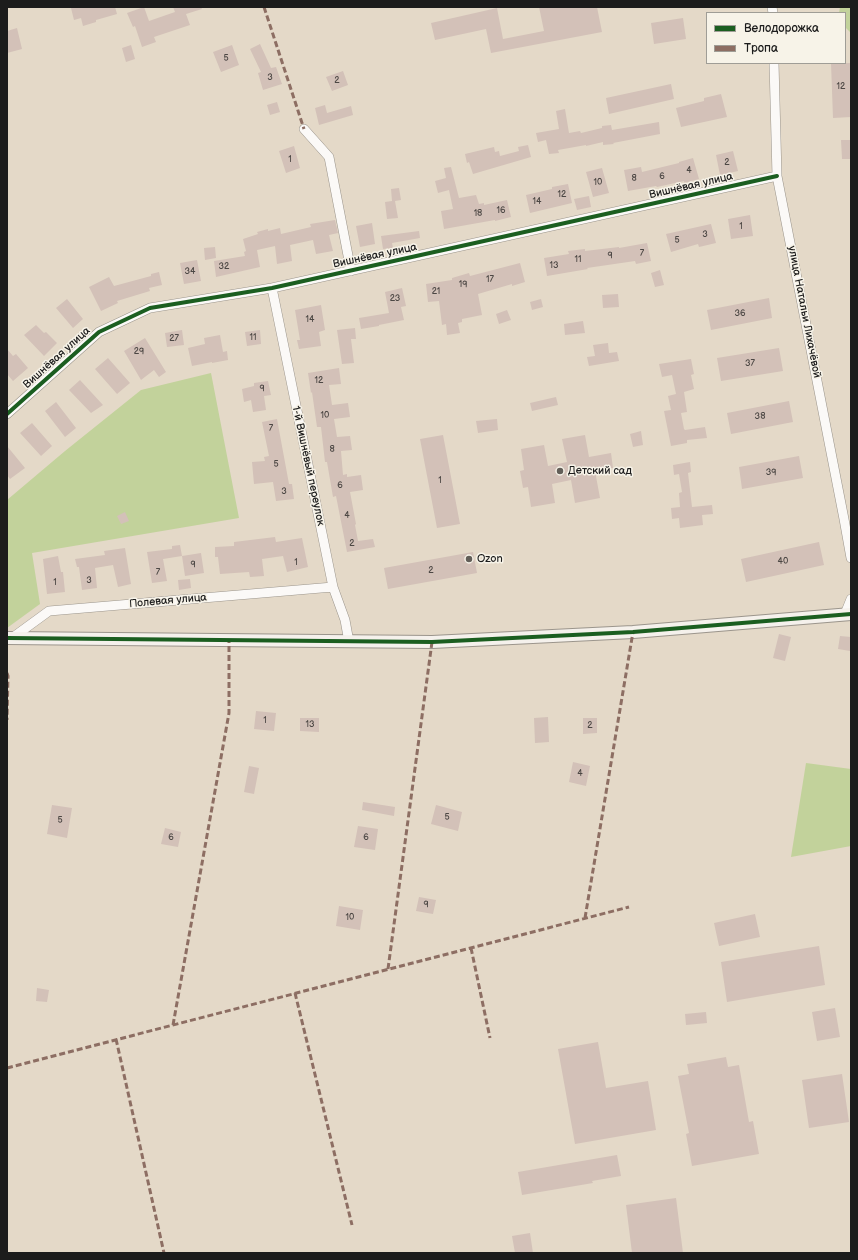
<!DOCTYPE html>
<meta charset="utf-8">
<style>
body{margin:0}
#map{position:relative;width:858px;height:1260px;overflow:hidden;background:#e4d9c8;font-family:"Balsamiq Sans",sans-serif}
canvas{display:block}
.frame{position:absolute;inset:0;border:8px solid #1c1c1c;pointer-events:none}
.legend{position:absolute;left:706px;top:12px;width:140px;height:52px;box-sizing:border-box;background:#f7f3e8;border:1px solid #9f9d96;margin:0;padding:5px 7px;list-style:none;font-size:12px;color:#1c1c1c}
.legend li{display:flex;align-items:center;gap:8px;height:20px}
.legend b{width:20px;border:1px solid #9f9d96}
</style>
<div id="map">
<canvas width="858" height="1260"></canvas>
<div class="frame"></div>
<ul class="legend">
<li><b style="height:5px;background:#1b5e20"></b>Велодорожка</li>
<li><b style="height:5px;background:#8d6e63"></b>Тропа</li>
</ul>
</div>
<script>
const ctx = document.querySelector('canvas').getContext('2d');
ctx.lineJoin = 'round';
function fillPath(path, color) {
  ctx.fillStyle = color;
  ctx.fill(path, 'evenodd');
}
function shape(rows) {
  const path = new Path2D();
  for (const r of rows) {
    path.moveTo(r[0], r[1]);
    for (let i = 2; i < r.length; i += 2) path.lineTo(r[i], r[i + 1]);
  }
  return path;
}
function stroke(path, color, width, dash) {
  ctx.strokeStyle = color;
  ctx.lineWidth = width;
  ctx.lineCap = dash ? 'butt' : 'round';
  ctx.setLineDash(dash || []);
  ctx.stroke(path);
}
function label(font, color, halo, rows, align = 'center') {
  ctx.font = font + ' "Balsamiq Sans",sans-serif';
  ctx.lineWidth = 3;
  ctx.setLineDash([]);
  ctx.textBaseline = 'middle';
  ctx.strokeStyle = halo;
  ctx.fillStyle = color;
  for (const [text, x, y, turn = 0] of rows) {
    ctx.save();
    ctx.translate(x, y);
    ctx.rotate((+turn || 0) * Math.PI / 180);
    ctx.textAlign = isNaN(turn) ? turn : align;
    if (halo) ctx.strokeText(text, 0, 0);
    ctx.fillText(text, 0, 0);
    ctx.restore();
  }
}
const green = shape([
 [840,7,851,7,851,33,845,27,845,13,839,13],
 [211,373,239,518,32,553,40,604,7,628,7,500,65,451,141,390],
 [806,763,851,769,851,846,791,857]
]);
const building = shape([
 [76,7,115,7,117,14,96,20,96,22,83,26,81,18,74,20,71,8],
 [144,7,149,21,175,12,173,7,201,7,202,9,186,14,190,25,154,37,156,42,142,47,135,26,133,27,127,13],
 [539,7,597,7,602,32,491,53,486,29,435,40,431,23,497,8,503,39,544,31],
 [683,18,686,39,654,44,651,23],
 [17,28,22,49,7,53,7,31],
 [260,44,271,68,276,67,282,84,263,90,258,73,261,72,250,49],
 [131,45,135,59,126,62,122,48],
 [232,45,239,65,221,72,213,52],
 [831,63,851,63,851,117,833,118],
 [343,71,348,85,332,91,326,77],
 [671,84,674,99,609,114,606,98],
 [721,94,727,117,681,127,676,108,704,101,704,98],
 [277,102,280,112,270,115,267,105],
 [325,105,327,113,351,106,353,115,319,125,315,108],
 [565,109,569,133,580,131,581,133,602,128,602,126,611,125,612,130,659,122,660,134,613,143,614,144,603,145,603,142,586,146,586,145,558,150,559,153,549,154,546,140,538,142,536,133,559,129,556,111],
 [841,140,851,140,851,159,842,159],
 [528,145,531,157,473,174,469,162,467,163,465,154,494,147,495,152,499,151,500,156,519,151,518,147],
 [294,146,300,168,286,173,279,151],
 [733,151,738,171,720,175,716,155],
 [693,158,699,179,684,183,684,181,657,187,656,186,628,191,624,170,641,167,642,172,679,163,679,162],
 [451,167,459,198,476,195,479,204,484,203,484,205,507,200,511,217,495,221,495,220,444,229,441,211,453,209,449,190,438,193,435,181,446,178,444,168],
 [602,168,609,193,593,197,586,172],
 [568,184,572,203,530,213,526,195,552,189,552,187],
 [399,188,401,200,395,201,398,218,387,219,385,202,392,201,391,189],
 [589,196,591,207,577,210,574,199],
 [750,215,753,236,731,239,728,219],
 [335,220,338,233,329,235,333,251,316,254,313,240,290,245,292,261,277,264,275,246,257,250,260,267,216,277,214,261,245,256,244,252,246,251,243,239,258,234,257,232,268,229,268,231,280,228,281,234,311,227,310,224],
 [372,223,375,244,360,247,356,226],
 [711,224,716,243,699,247,698,244,671,252,666,234],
 [419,231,420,238,392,243,393,248,383,249,381,236],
 [647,243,651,261,636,264,635,261,587,268,588,269,547,276,544,258,569,254,568,251,585,249,585,251,619,247,619,248],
 [215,247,216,258,205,260,204,248],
 [197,260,201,281,184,284,180,263],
 [520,263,525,282,512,286,512,284,478,294,482,315,462,319,462,322,458,323,460,333,447,335,446,324,442,325,439,301,428,302,426,284,452,280,452,278,469,273,470,276],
 [660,270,664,285,655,287,651,273],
 [159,272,162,285,149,288,150,291,117,301,118,303,101,311,89,287,109,277,114,286,151,276,151,274],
 [402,288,406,306,401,307,404,320,379,325,379,326,361,329,359,318,389,313,385,292],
 [618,294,619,307,603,308,602,295],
 [769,298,772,318,711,330,707,310],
 [67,299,83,319,73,328,56,308],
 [541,299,543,307,532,310,530,302],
 [321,305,325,330,319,332,321,346,299,349,297,340,300,340,295,310],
 [507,310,511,320,499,324,496,314],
 [583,321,585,333,565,335,564,324],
 [36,325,44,333,46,332,57,343,44,356,24,335],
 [355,328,356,339,351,339,354,363,342,364,337,330],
 [182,330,184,345,167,347,165,333],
 [260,330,261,344,247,346,245,332],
 [220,335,223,352,227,351,228,360,212,363,212,362,192,366,188,348,205,344,204,338],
 [145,338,166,372,159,377,154,370,141,380,124,351],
 [608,343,609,353,617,352,619,361,589,366,587,357,595,356,593,345],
 [779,348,783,371,721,381,717,358],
 [7,349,13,356,16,354,28,368,13,381,7,374],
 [108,358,130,383,117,394,95,369],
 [691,359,694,374,691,375,694,389,684,392,687,412,681,413,684,429,685,430,705,427,707,438,687,440,687,443,671,446,664,411,671,410,668,396,676,394,672,375,662,377,659,364],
 [339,368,341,384,329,385,332,405,348,403,350,417,334,419,337,437,350,436,352,450,341,451,343,475,347,474,347,477,361,475,363,490,350,492,356,524,355,525,358,541,373,539,375,547,347,552,336,496,333,497,327,462,325,462,321,427,317,427,312,392,311,393,308,373],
 [80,380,103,405,91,413,69,390],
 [268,381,271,395,264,396,266,410,253,412,251,400,244,402,242,389,254,386,254,383],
 [556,397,558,405,532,411,530,403],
 [789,401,793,422,731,434,727,413],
 [56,402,76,428,65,437,45,411],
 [277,419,289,484,292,484,294,499,276,501,273,482,254,484,252,462,265,461,264,457,269,456,262,422],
 [497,419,498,430,478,433,476,421],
 [32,423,52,446,41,456,20,433],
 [641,431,643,445,633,447,630,434],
 [443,435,460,524,437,528,420,439],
 [585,435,589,457,611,453,613,468,595,471,600,498,575,503,571,480,552,484,555,503,531,507,528,487,523,488,520,471,524,470,521,449,544,445,548,466,567,462,562,439],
 [7,446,25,468,10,479,7,475],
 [799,456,803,478,742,489,739,467],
 [690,462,691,472,688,473,692,507,712,505,713,514,702,515,703,525,680,528,679,518,672,519,671,508,680,507,679,493,682,492,679,474,674,475,673,465],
 [125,512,129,521,121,524,117,516],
 [275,537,276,542,302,538,308,567,287,572,283,556,262,559,264,576,250,577,249,572,220,574,218,557,215,557,215,547,234,546,234,542],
 [819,542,824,565,746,582,741,559],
 [180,545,182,556,163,559,167,581,152,583,147,552,172,549,172,546],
 [125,548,131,584,118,587,113,565,95,568,97,588,82,590,79,567,77,567,75,559,105,555,104,551],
 [473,552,477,573,388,589,384,568],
 [201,553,204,573,185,576,182,556],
 [58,556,61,572,63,572,65,592,47,594,43,559],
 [190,579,191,588,179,590,178,580],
 [779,634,791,637,785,661,773,658],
 [840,636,851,637,850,651,838,649],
 [256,711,276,713,274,731,254,729],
 [548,717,549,742,535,743,534,718],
 [300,718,319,718,319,732,300,731],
 [583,718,597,718,597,733,583,734],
 [573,762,590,766,586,786,569,782],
 [249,766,259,768,254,794,244,792],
 [363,802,395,807,394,816,362,810],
 [52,805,72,808,67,838,47,834],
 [436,805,462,812,458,831,431,824],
 [358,826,378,829,375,850,354,847],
 [165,828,181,832,178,847,161,844],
 [419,897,436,900,433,914,416,911],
 [339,906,363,910,360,930,336,926],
 [755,914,760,937,719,946,714,923],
 [819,946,825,985,727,1002,721,962],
 [37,988,49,990,47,1002,36,1001],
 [835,1008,840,1037,817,1041,812,1012],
 [706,1012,707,1023,686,1025,685,1014],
 [598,1042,606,1088,648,1081,656,1130,575,1144,558,1049],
 [726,1057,728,1067,739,1065,749,1122,753,1121,759,1154,692,1166,686,1134,689,1133,678,1076,689,1074,687,1064],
 [842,1074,849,1122,809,1128,802,1080],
 [617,1155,621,1176,592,1181,593,1183,522,1195,518,1172],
 [676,1198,683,1253,632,1253,626,1205],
 [530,1233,533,1253,515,1253,512,1236]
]);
const street = shape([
 [772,7,773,13],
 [774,63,777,176,844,519,851,558],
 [304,129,329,157,351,271],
 [272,288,333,587,345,620,349,642],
 [7,414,99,332,150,308,272,288,777,176],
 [845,614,851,599],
 [12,638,49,611,333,587]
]);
const secondary = shape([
 [7,638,432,642,633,632,851,614]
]);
const quiet = shape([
 [264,7,304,129],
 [7,673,8,676,7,720],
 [585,918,633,632],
 [471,948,490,1038],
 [388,969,432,642],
 [295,993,352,1225],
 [173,1025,229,713,229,640],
 [116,1039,164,1253],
 [7,1068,629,907]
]);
const cycleway = shape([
 [7,414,99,332,150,308,272,288,777,176],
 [7,638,432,642,633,632,851,614]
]);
const markers = [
 [560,471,4,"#625e58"],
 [469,559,4,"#625e58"]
];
const numberNames = [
 ["5",226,59],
 ["3",270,78],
 ["2",337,81],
 ["12",841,87],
 ["1",290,160],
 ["2",727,163],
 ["4",689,171],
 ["6",662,177],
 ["8",634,179],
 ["10",598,183],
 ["12",562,195],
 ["14",537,202],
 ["16",501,211],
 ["18",478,214],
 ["1",741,227],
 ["3",705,235],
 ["5",677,241],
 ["7",642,254],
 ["9",610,256],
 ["11",578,260],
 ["13",554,266],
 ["32",224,267],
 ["34",190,272],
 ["17",490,280],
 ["19",463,285],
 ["21",436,292],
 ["23",395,299],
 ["36",740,314],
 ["14",310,320],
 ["11",253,338],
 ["27",174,339],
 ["29",139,352],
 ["37",750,364],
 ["12",319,381],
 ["9",262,389],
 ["10",325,416],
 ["38",760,417],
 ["7",271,429],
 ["8",332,450],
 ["5",276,465],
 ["39",771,473],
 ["1",440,481],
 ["6",340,486],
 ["3",284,492],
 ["4",347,516],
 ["2",352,544],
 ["40",783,562],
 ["1",296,563],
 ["9",193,565],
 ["2",431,571],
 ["7",158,573],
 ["3",89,581],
 ["1",55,583],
 ["1",265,721],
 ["13",310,725],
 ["2",590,726],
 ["4",580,774],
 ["5",447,818],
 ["5",60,821],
 ["6",171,838],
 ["6",366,838],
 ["9",426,905],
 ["10",350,918]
];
const streetNames = [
 ["Вишнёвая улица",691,186,-13],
 ["Вишнёвая улица",375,256,-12],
 ["улица Натальи Лихачёвой",804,312,79],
 ["Вишнёвая улица",57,358,-42],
 ["1-й Вишнёвый переулок",308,466,78],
 ["Полевая улица",168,601,-5]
];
const poiNames = [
 ["Детский сад",568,471],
 ["Ozon",477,559]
];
fillPath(green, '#c2d29b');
fillPath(building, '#d3c1b8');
stroke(street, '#9b958c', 10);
stroke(secondary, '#9b958c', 14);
stroke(street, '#fbf9f7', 9);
stroke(secondary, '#f5f1ec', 12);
stroke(quiet, '#8d6e63', 3, [6, 3]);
stroke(cycleway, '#1b5e20', 4);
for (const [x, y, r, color] of markers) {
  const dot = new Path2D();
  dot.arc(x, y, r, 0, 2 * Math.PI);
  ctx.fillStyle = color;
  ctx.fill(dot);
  stroke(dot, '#f7f3e8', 1.5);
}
label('9px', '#4c4744', null, numberNames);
label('11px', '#1c1c1c', '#f7f3e8', streetNames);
label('11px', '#1c1c1c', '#f7f3e8', poiNames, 'left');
</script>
